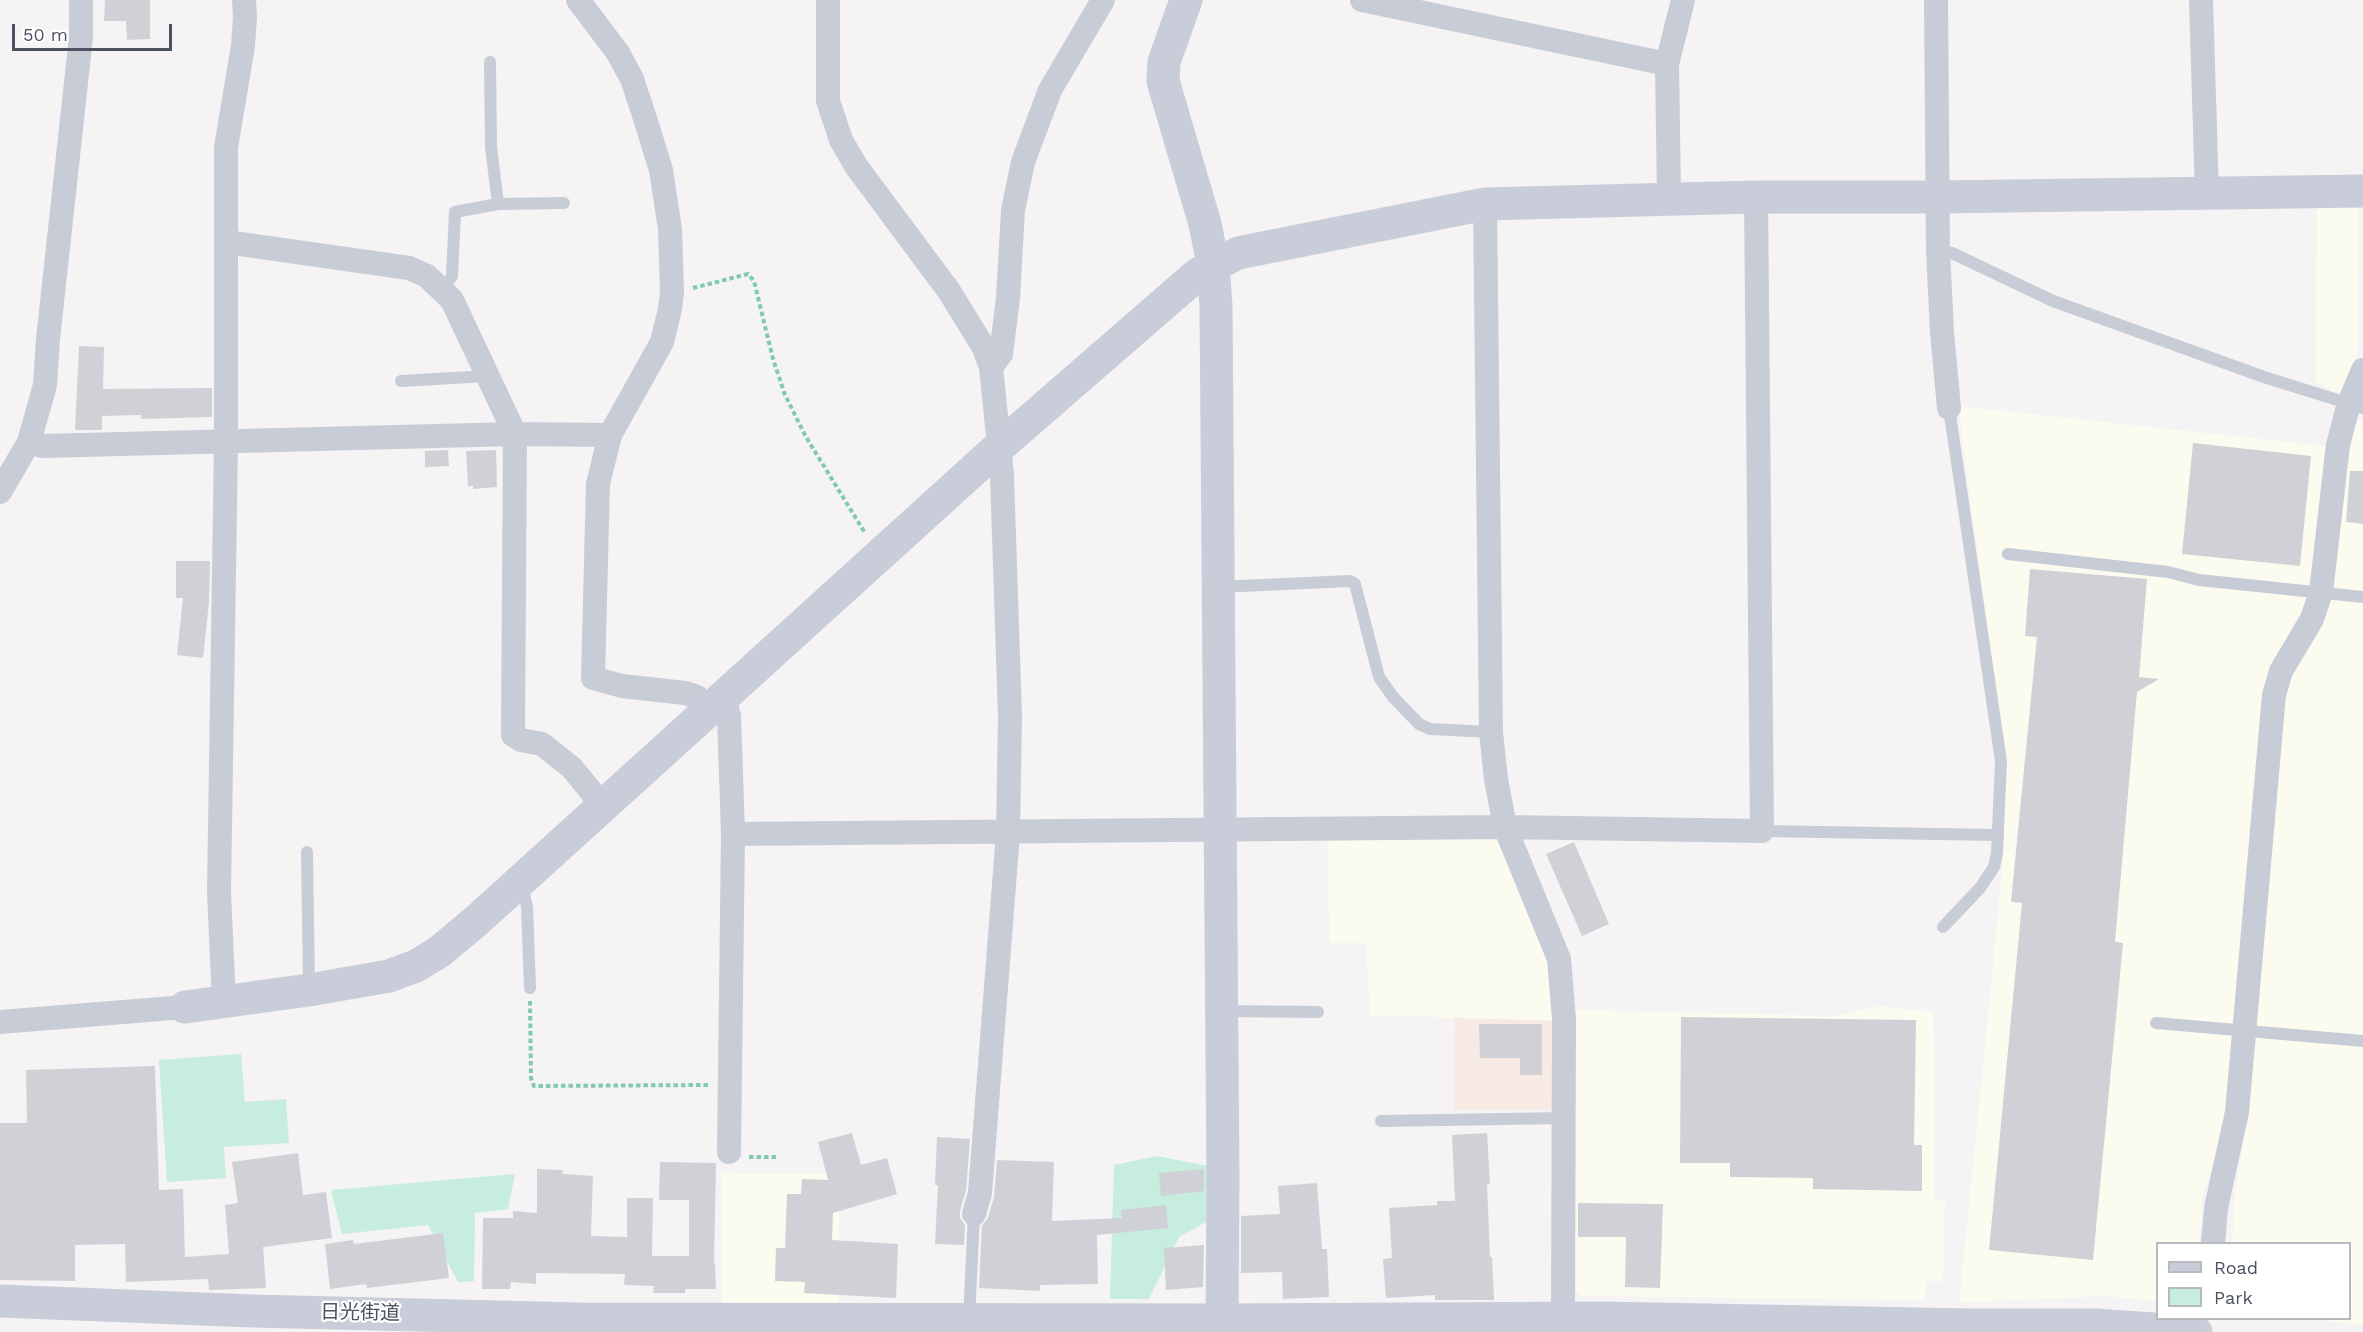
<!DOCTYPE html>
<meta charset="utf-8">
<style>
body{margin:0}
#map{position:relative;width:2363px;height:1332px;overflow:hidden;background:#f5f3f3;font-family:"Work Sans",sans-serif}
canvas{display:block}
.legend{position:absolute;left:2156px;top:1242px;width:195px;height:78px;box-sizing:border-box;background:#fff;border:2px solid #b7babf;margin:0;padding:8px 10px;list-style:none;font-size:18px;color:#4c525f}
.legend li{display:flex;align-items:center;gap:12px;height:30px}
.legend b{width:30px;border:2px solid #b7babf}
.scale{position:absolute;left:12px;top:24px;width:160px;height:27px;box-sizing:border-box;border:3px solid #4c525f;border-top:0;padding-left:8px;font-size:18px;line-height:21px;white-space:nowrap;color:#4c525f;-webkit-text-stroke:4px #fff;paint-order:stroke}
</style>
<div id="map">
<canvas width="2363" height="1332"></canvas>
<ul class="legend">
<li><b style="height:8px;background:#c8cdd9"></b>Road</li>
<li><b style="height:16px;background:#c6eddd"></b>Park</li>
</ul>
<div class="scale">50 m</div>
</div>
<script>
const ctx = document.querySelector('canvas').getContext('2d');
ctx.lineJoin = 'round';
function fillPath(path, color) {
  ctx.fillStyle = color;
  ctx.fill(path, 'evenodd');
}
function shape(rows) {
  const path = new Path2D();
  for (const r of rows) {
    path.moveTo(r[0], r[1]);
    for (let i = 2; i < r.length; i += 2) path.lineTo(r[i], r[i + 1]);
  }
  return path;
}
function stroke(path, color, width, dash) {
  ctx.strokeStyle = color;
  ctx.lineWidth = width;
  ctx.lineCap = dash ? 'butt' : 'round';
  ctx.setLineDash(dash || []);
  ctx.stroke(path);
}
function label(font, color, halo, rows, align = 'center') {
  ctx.font = font + ' "Work Sans","Noto Sans JP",sans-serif';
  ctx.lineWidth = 4.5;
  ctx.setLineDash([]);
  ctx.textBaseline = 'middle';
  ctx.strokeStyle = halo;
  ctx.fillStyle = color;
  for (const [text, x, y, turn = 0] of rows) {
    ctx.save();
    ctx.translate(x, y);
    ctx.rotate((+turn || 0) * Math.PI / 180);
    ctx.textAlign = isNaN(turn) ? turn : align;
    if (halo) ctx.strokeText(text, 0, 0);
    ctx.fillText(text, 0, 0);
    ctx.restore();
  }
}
const commercial = shape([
 [2317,204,2356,205,2359,211,2358,345,2355,360,2342,394,2316,383],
 [1958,406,2325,446,2313,576,2305,604,2285,641,2221,1144,2203,1193,2199,1243,2158,1244,2157,1301,2105,1296,1973,1302,1959,1301,1985,1049,2002,870,2006,767],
 [2363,418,2363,1325,2313,1319,2350,1318,2350,1244,2232,1244,2235,1196,2245,1130,2286,689,2296,668,2344,464,2357,420],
 [1328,838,1499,838,1549,951,1559,1021,1370,1015,1366,943,1329,943],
 [1879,1006,1933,1012,1935,1200,1945,1201,1943,1281,1925,1281,1925,1300,1581,1296,1572,1284,1572,1010,1837,1016],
 [722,1173,839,1174,839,1304,721,1303]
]);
const medical = shape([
 [1455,1018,1559,1021,1559,1099,1548,1110,1454,1110]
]);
const green = shape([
 [241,1054,245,1102,286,1099,289,1143,224,1147,226,1178,167,1182,159,1060],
 [1157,1156,1213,1167,1208,1221,1179,1237,1149,1299,1110,1299,1114,1165],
 [515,1174,508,1209,475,1213,474,1281,458,1282,428,1225,342,1234,331,1190]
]);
const building = shape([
 [105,0,150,0,150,39,127,40,126,21,104,21],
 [79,346,104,347,103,389,212,388,212,417,141,419,141,415,102,416,102,430,75,430],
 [2193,443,2311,456,2300,566,2182,554],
 [448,450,449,466,425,467,425,451],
 [496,450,497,487,473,489,473,486,468,486,466,451],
 [2350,471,2363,471,2363,524,2346,522],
 [176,561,210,561,209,602,203,658,177,655,183,598,176,598],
 [2030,569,2147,579,2139,677,2159,679,2137,692,2115,942,2123,943,2093,1260,1989,1250,2022,903,2011,902,2037,637,2025,636],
 [1574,842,1609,924,1582,936,1546,854],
 [1681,1017,1916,1020,1914,1145,1922,1145,1922,1191,1813,1189,1813,1178,1730,1177,1730,1163,1680,1163],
 [1479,1024,1542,1024,1542,1075,1520,1075,1520,1058,1480,1058],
 [155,1066,159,1190,183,1189,185,1257,229,1254,225,1205,238,1203,232,1162,298,1153,303,1195,326,1192,332,1238,263,1247,266,1288,209,1290,208,1279,126,1282,125,1244,75,1245,75,1281,0,1280,0,1123,27,1123,26,1070],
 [852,1133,861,1165,887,1158,897,1194,833,1213,832,1240,898,1244,896,1298,804,1293,805,1282,775,1281,776,1248,785,1248,787,1194,801,1194,802,1179,828,1180,818,1142],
 [1487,1133,1490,1184,1487,1184,1490,1257,1492,1257,1494,1300,1435,1300,1435,1295,1386,1298,1383,1259,1392,1258,1389,1208,1437,1205,1437,1201,1455,1201,1452,1135],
 [937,1137,970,1139,966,1190,960,1211,960,1218,965,1225,964,1245,935,1244,938,1185,935,1185],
 [997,1160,1054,1162,1052,1221,1122,1218,1121,1210,1166,1205,1168,1228,1097,1235,1098,1284,1040,1285,1040,1291,979,1288,982,1226,988,1218,994,1197],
 [660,1162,716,1163,714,1264,715,1264,716,1289,685,1289,685,1293,653,1293,654,1286,624,1285,625,1274,536,1273,536,1284,511,1282,510,1289,482,1289,483,1218,513,1218,513,1211,537,1213,537,1169,563,1170,562,1174,593,1176,591,1236,627,1237,627,1198,653,1198,652,1256,689,1256,689,1200,659,1200],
 [1204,1169,1204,1191,1161,1196,1159,1173],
 [1317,1183,1322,1249,1327,1249,1329,1297,1283,1299,1282,1272,1241,1273,1241,1216,1280,1214,1278,1186],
 [1578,1203,1663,1204,1660,1288,1625,1287,1626,1237,1578,1237],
 [443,1233,449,1278,367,1288,366,1284,330,1289,325,1244,353,1240,354,1244],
 [1204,1245,1203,1287,1166,1290,1164,1248]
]);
const path = shape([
 [693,288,748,274,754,281,773,359,785,395,806,437,865,533],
 [530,1001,531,1078,534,1086,708,1085],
 [749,1157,778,1157]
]);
const lane = shape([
 [490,62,491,147,498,204,564,203],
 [1938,251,1952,253,2053,301,2264,377,2363,408],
 [443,290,452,276,455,212,498,204],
 [401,381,487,376],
 [2008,554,2168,572,2199,580,2363,597],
 [1219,587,1350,581,1355,584,1379,677,1393,697,1419,724,1430,729,1491,732],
 [1762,831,1997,835],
 [307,852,309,989],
 [518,887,524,894,527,907,530,988],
 [1943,927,1980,888,1994,867,1997,853,2001,761,1949,408],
 [1223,1011,1318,1012],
 [2156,1023,2363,1041],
 [1381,1121,1565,1118],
 [969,1318,974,1214]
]);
const street = shape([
 [578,0,618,53,632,79,644,115,661,170,670,229,672,292,670,309,662,342,610,435,598,484,593,678,622,686,685,693,697,697,709,709],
 [828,0,828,101,841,140,856,166,949,291,984,348,991,367,1002,475,1010,717,1008,833,980,1193,974,1214],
 [1362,0,1667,64],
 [1936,0,1938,251,1942,332,1949,408],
 [2201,0,2207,193],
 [1669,198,1667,64,1683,0],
 [1485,204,1491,732,1496,779,1505,827,1762,831,1756,197],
 [226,242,409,268,427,276,452,300,515,434,513,735,521,740,542,744,572,768,603,806],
 [991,367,1001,354,1008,298,1013,210,1023,162,1050,90,1103,0],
 [29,442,42,446,515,434,610,435],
 [0,492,29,442,45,385,48,339,81,37,81,0],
 [723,696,729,715,733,834,729,1152],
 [733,834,1505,827,1559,959,1564,1019,1563,1318],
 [224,1003,219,892,226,443,226,147,243,46,245,17,244,0],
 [0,1022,185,1007],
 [2213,1244,2216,1208,2237,1112,2274,695,2281,671,2312,619,2321,592,2338,445,2349,403,2363,370]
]);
const secondary = shape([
 [1186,0,1164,62,1163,81,1205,224,1213,264,1216,306,1223,1177,1222,1320],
 [185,1007,309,990,389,976,416,966,439,952,475,922,1000,446,1198,274,1238,253,1485,204,1756,197,1939,197,2363,191],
 [0,1301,253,1311,580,1319,1222,1320,1600,1318,1971,1325,2095,1325,2196,1332]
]);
const streetNames = [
 ["日光街道",360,1313,1]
];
fillPath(commercial, '#fcfbf0');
fillPath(medical, '#f7eae5');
fillPath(green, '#c6eddd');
fillPath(building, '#d0d1d6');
stroke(path, '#81c9b3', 4, [4.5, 3]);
stroke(lane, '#c8ccd6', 12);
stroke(street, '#c8ccd6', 24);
stroke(secondary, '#c8cdd9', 33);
label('20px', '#4c525f', '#fff', streetNames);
</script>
